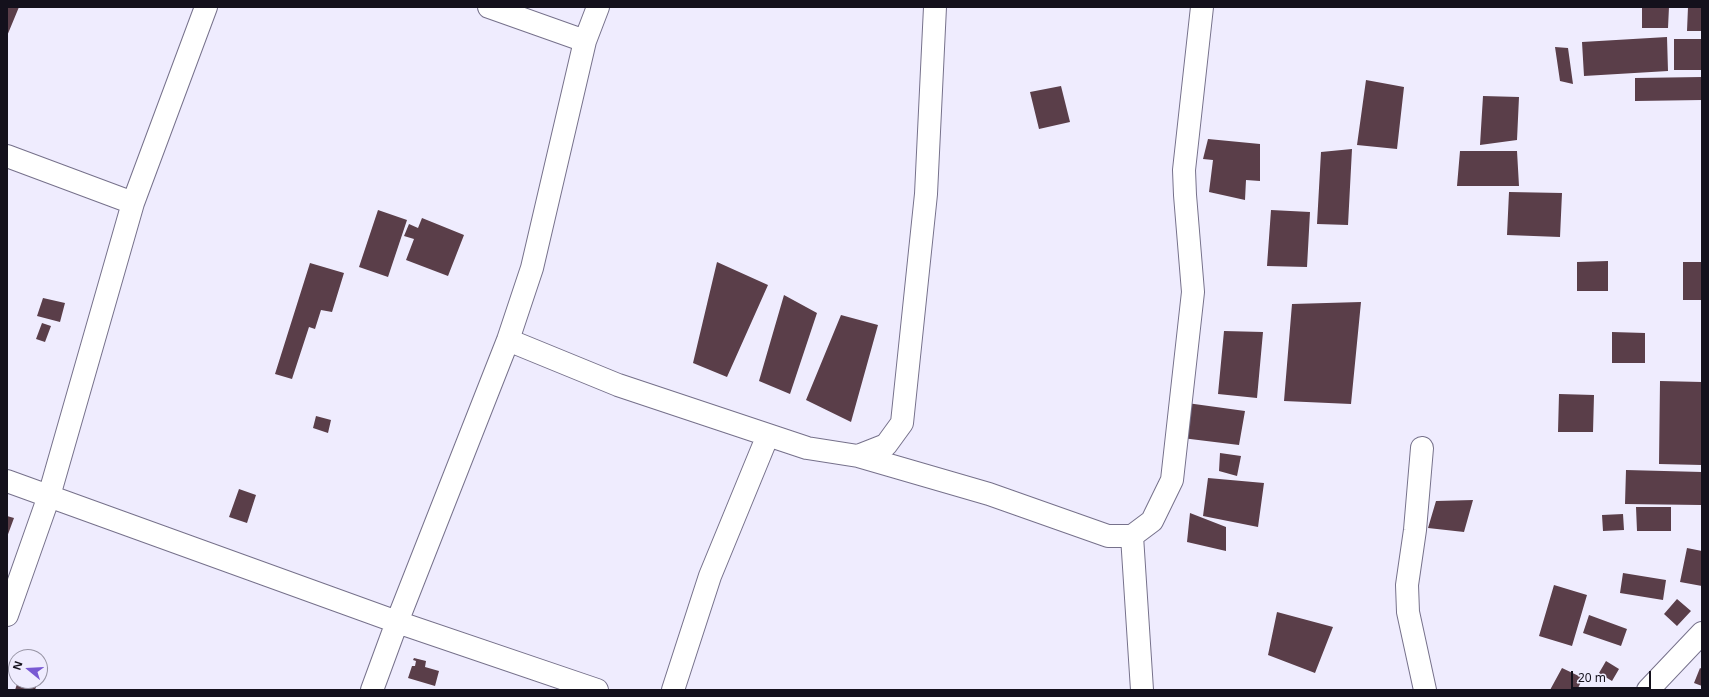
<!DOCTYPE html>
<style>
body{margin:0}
#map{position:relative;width:1709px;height:697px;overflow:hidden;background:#efecfe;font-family:"Noto Sans",sans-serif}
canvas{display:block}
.frame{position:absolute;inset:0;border:8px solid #14111c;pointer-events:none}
.north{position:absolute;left:8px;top:649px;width:40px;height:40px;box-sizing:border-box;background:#efecfe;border:1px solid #9794a4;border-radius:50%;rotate:288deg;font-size:11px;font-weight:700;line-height:16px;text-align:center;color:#14111c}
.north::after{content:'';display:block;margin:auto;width:14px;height:18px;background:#7859d3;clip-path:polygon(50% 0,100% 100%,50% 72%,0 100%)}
.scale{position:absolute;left:1571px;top:671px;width:80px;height:18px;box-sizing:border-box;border:2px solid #14111c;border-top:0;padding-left:5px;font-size:12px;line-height:14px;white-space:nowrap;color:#14111c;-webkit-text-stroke:3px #efecfe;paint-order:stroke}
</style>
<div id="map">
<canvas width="1709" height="697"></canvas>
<div class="frame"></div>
<div class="north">N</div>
<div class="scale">20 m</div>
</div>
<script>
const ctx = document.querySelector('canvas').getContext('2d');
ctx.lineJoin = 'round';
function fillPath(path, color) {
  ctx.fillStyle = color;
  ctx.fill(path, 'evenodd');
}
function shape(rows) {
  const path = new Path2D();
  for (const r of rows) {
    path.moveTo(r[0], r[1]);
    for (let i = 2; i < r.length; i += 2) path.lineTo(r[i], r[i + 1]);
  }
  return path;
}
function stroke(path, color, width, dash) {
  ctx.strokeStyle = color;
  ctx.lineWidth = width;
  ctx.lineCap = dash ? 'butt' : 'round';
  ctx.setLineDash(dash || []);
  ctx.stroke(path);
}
const building = shape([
 [7,7,19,7,7,36],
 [1642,7,1669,7,1668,28,1642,28],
 [1688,7,1702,7,1702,31,1687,31],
 [1667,37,1668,71,1584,76,1582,42],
 [1674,39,1702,39,1702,70,1674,70],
 [1555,47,1568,48,1573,84,1560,81],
 [1702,77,1702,100,1635,101,1635,78],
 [1366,80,1404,87,1397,149,1357,145],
 [1061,86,1070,122,1039,129,1030,92],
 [1483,96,1519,97,1517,140,1480,145],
 [1208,139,1260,144,1260,181,1246,180,1245,200,1209,192,1213,160,1203,159],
 [1352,149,1348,225,1317,224,1321,152],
 [1460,151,1517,151,1519,186,1457,186],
 [1509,192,1562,193,1560,237,1507,235],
 [378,210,407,220,388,277,359,267],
 [1271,210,1310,212,1307,267,1267,266],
 [422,218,464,235,448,276,406,260,414,239,404,236,409,224,418,228],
 [1608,261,1608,291,1577,291,1577,262],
 [717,262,768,285,727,377,693,363],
 [1683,262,1702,262,1702,300,1683,300],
 [310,263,344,273,332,312,321,310,315,329,309,327,292,379,275,374],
 [784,295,817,313,790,394,759,381],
 [43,298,65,303,60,322,37,316],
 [1361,302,1351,404,1284,401,1292,304],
 [841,315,878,325,851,422,806,400],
 [42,323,51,326,45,342,36,339],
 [1224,331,1263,332,1257,398,1218,394],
 [1612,332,1645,333,1645,363,1612,363],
 [1660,381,1702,382,1702,465,1659,464],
 [1559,394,1594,395,1593,432,1558,432],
 [1187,403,1245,411,1239,445,1182,438],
 [316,416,331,420,328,433,313,428],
 [1220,453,1241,456,1237,476,1219,471],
 [1626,470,1702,472,1701,505,1625,504],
 [1208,478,1264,483,1258,527,1203,516],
 [239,489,256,495,247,523,229,517],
 [1473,500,1464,532,1428,528,1436,501],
 [1636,507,1671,507,1671,531,1637,531],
 [1190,513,1226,527,1226,551,1187,542],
 [1623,514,1624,530,1603,531,1602,515],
 [7,516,14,518,7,537],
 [1687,548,1702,551,1702,586,1680,582],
 [1623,573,1666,580,1663,600,1620,593],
 [1554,585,1587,595,1572,646,1539,636],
 [1677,599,1691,611,1677,626,1664,614],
 [1277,612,1333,627,1315,673,1268,655],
 [1589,615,1627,629,1621,646,1583,633],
 [414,658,426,661,425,667,439,671,435,686,408,678,412,666,415,666,416,661,413,660],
 [1606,661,1619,669,1612,681,1599,673],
 [1562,668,1583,678,1577,690,1550,690],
 [1700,668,1702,669,1702,686,1694,683],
 [18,681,38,681,35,690,15,690]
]);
const street = shape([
 [489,7,585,41],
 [7,156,133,203,206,7],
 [508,340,618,385,807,448,858,456,886,445,902,423,926,194,935,7],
 [1422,448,1415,530,1407,585,1408,612,1425,690],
 [858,456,989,494,1108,536,1132,536,1152,521,1172,480,1193,292,1185,195,1184,170,1202,7],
 [7,481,397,622,597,690],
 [1132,536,1142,690],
 [7,615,49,496,133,203],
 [372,690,397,622,508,340,532,268,585,41,598,7],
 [673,690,710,576,768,435],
 [1648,690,1702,633]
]);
fillPath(building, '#5a3e49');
stroke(street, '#76718b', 24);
stroke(street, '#fff', 22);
</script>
